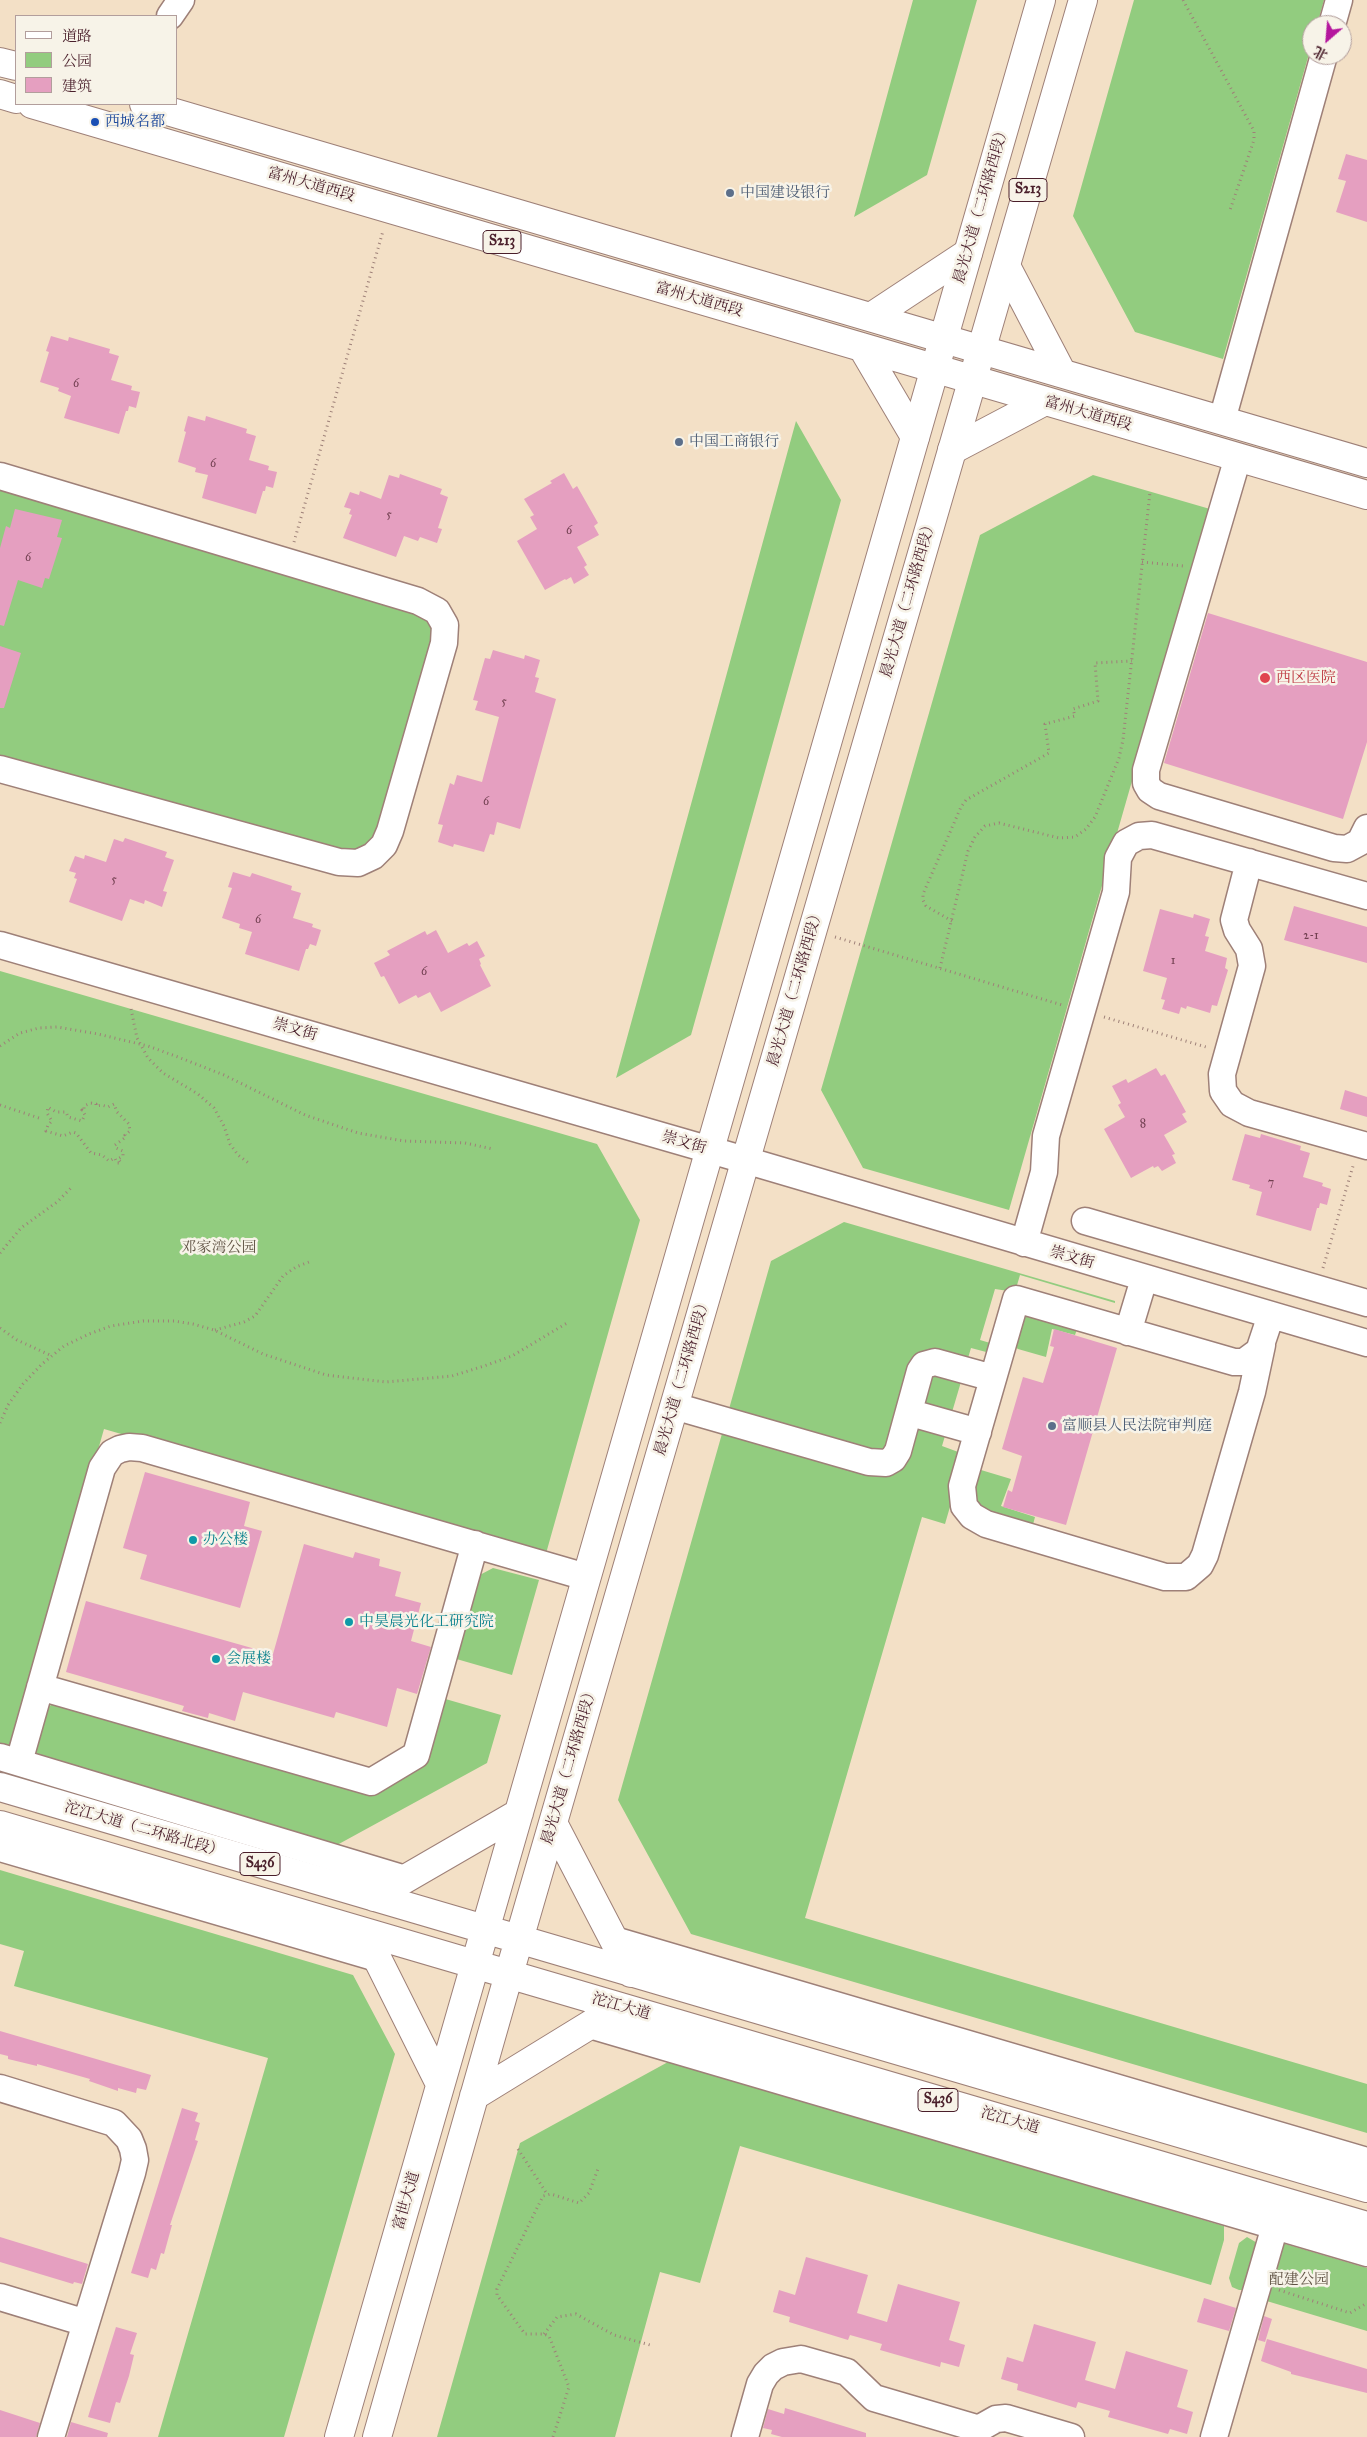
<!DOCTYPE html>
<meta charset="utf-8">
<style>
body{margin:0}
#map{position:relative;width:1367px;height:2437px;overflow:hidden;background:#f3e0c6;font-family:"IM FELL Great Primer","Noto Serif SC",serif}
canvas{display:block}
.legend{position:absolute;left:15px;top:15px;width:162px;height:90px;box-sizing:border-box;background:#f7f3e8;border:1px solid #b29e9c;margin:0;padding:6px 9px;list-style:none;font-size:15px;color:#4a1f2b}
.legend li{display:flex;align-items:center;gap:10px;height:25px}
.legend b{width:25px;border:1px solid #b29e9c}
.north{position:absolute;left:1302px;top:15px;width:50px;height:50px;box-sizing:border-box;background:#f7f3e8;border:1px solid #b29e9c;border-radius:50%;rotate:207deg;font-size:14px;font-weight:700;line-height:20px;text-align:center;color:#4a1f2b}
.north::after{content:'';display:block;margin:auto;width:18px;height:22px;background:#b5179e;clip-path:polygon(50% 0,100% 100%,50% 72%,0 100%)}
</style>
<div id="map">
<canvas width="1367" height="2437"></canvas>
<ul class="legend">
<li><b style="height:6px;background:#fff"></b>道路</li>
<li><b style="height:14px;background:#92cc7f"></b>公园</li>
<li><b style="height:14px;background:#e59fc0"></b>建筑</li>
</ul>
<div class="north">北</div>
</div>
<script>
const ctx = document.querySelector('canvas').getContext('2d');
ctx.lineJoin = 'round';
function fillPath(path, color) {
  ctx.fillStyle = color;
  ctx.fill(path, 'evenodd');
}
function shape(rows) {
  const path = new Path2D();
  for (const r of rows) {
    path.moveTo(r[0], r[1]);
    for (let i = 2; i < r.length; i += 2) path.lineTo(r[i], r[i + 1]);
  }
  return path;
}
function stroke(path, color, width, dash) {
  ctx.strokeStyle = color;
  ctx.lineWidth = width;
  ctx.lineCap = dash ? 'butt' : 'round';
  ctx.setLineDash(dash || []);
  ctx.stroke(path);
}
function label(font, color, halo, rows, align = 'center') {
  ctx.font = font + ' "IM FELL Great Primer","Noto Serif SC",serif';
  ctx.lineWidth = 5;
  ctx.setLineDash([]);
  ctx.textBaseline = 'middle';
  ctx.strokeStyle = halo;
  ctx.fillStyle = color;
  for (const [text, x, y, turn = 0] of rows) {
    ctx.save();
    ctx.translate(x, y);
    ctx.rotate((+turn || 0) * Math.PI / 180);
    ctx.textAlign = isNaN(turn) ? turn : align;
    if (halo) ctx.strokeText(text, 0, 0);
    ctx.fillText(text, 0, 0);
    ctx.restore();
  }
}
const green = shape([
 [913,0,977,0,927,175,854,217],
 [1134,0,1324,0,1317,25,1312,25,1312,43,1223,359,1135,332,1073,216],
 [796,421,841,500,691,1035,616,1078],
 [1093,475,1210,509,1009,1210,863,1168,821,1090,980,535],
 [0,487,411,608,427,618,432,629,433,642,381,828,366,848,350,853,0,759],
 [0,971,597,1144,640,1220,545,1557,104,1429,12,1751,0,1748],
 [844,1222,1115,1301,1115,1303,1020,1275,1015,1292,995,1289,980,1340,997,1345,990,1353,971,1348,942,1446,961,1453,963,1462,945,1524,922,1517,805,1918,1367,2084,1367,2133,691,1934,618,1800,771,1261],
 [1032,1314,1079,1323,1075,1335,1052,1329,1046,1357,1018,1349,1015,1347,1022,1319],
 [981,1470,1011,1479,1001,1506,1035,1517,1031,1532,977,1513,971,1477,977,1471],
 [493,1568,539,1580,512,1675,453,1658,476,1577],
 [442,1698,501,1715,487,1763,337,1845,28,1756,42,1710,57,1702,371,1793],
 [0,1870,353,1975,395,2054,284,2437,158,2437,268,2058,14,1986,24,1951,0,1944],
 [668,2062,1224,2226,1224,2240,1211,2285,740,2146,700,2283,660,2272,615,2437,437,2437,520,2143],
 [1247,2237,1259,2244,1243,2290,1239,2290,1232,2287,1229,2278,1239,2243],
 [1282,2243,1367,2268,1367,2331,1260,2299]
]);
const building = shape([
 [1346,154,1367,160,1367,222,1336,212,1346,181,1338,179],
 [51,336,68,341,69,337,110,349,109,353,119,356,111,380,132,386,131,390,140,392,136,408,129,406,128,411,126,411,119,434,64,418,71,396,58,391,59,388,40,382,49,352,46,351],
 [188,416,205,421,206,416,247,429,246,433,256,436,249,460,269,466,268,470,277,472,273,488,266,486,265,491,263,491,256,514,202,498,208,475,195,472,196,468,178,462,186,432,184,431],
 [564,473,573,489,577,486,598,523,594,526,599,535,577,547,587,565,584,567,589,575,574,584,571,577,566,580,565,579,545,590,517,541,537,529,530,517,534,515,524,499,552,483,550,481],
 [400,474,442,489,440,494,448,497,438,528,442,529,437,543,420,537,418,541,404,536,396,557,343,538,352,515,349,514,351,509,344,507,350,492,359,495,360,491,381,499,389,475,399,478],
 [15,509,62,520,57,537,62,538,49,579,45,578,42,588,18,580,4,626,0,625,0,548,6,526,10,528],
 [1208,613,1367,662,1367,742,1343,819,1164,763],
 [0,646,21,653,4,708,0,708],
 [493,650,524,659,525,655,540,660,535,677,539,678,535,692,556,699,520,829,497,822,494,835,490,834,484,852,454,844,453,847,438,842,443,825,438,824,450,783,454,785,457,775,482,782,499,717,475,710,478,701,473,700,485,658,490,659],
 [125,838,167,852,165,857,174,860,163,891,167,892,162,907,145,900,144,904,130,899,122,921,69,902,77,879,74,878,76,873,69,871,75,856,84,859,85,855,106,862,114,839,123,842],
 [233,872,250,877,252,873,292,886,291,890,301,893,293,918,313,924,312,927,321,930,316,946,310,944,308,949,306,949,299,971,245,954,252,932,239,928,240,924,222,918,232,888,228,887],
 [1294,906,1367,927,1367,963,1284,940],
 [1160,909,1193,918,1194,914,1210,919,1205,936,1209,937,1205,951,1227,958,1225,968,1228,970,1217,1006,1212,1005,1210,1013,1187,1006,1186,1009,1181,1007,1179,1014,1162,1009,1165,1000,1161,999,1167,978,1143,971],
 [436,930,448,953,467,943,469,946,477,941,485,956,479,959,481,964,480,965,491,986,441,1012,430,992,418,998,416,995,399,1004,384,976,381,977,374,963,390,955,387,951,425,931,427,935],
 [1156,1068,1161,1076,1165,1074,1186,1112,1182,1114,1187,1122,1164,1135,1175,1154,1172,1155,1176,1163,1162,1171,1158,1166,1154,1168,1153,1166,1131,1178,1104,1129,1125,1117,1118,1105,1121,1103,1112,1086,1126,1079,1128,1083],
 [1345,1090,1367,1097,1367,1117,1340,1109],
 [1245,1134,1260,1138,1261,1134,1301,1146,1300,1150,1310,1153,1303,1177,1323,1183,1322,1186,1331,1189,1327,1205,1320,1203,1319,1208,1317,1208,1311,1231,1256,1215,1262,1192,1249,1188,1250,1185,1232,1180],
 [1054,1329,1117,1348,1066,1525,1003,1507,1008,1490,1012,1492,1022,1456,1002,1449,1023,1377,1043,1383,1054,1347,1050,1346],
 [145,1472,250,1502,244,1526,262,1531,240,1608,140,1579,147,1555,123,1548],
 [304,1544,353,1558,355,1552,380,1559,379,1566,401,1572,395,1596,421,1603,411,1641,431,1647,417,1694,397,1688,387,1727,336,1712,334,1718,243,1692,235,1721,209,1713,208,1718,182,1711,184,1706,66,1672,86,1601,273,1654],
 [0,2031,151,2075,146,2090,137,2088,136,2093,118,2088,118,2091,89,2081,90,2079,37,2064,37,2066,8,2059,8,2056,0,2054],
 [182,2108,198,2113,195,2121,200,2123,195,2140,198,2141,170,2225,172,2225,164,2254,161,2253,156,2270,151,2268,148,2278,131,2273],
 [0,2237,88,2264,82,2284,74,2282,73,2284,0,2262],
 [806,2257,868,2275,857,2313,887,2322,898,2284,960,2302,949,2340,965,2345,959,2367,941,2362,940,2367,908,2358,880,2350,882,2344,850,2335,848,2340,789,2322,790,2317,773,2312,779,2290,795,2295],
 [1204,2298,1236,2308,1229,2331,1197,2322],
 [1264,2316,1272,2319,1265,2342,1258,2340],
 [1034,2324,1096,2342,1085,2380,1115,2389,1126,2351,1188,2370,1177,2407,1193,2412,1187,2434,1170,2429,1168,2434,1136,2425,1108,2417,1110,2411,1078,2402,1076,2408,1017,2390,1018,2384,1001,2379,1007,2357,1023,2362],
 [116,2327,137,2333,130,2354,134,2355,129,2376,120,2403,116,2402,110,2423,88,2417],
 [1267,2339,1367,2369,1367,2393,1291,2374,1291,2372,1261,2361],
 [785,2408,866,2433,866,2437,782,2437,771,2434,772,2430,763,2428,768,2409,784,2414],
 [0,2410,40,2423,36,2437,0,2437],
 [71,2422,108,2433,107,2437,67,2437]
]);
const path = shape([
 [1183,0,1254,131,1254,140,1230,210],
 [294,542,383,231],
 [1142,562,1184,566],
 [952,921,926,906,923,900,923,894,961,807,966,800,1049,753,1045,724,1075,716,1073,709,1098,701,1095,663,1132,661],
 [835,937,1062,1005],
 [940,968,968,851,975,837,985,826,999,823,1059,838,1075,837,1086,829,1095,817,1119,758,1123,740,1150,492],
 [131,1009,137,1038,148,1058,163,1073,198,1094,214,1108,224,1126,230,1144,238,1155,250,1164],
 [1104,1017,1206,1047],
 [0,1046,20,1033,39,1028,57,1027,98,1034,148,1046,178,1057,224,1075,305,1115,358,1133,404,1141,465,1143,493,1149],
 [91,1103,96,1104,96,1106,102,1105,108,1107,114,1104,117,1112,129,1124,130,1131,125,1135,126,1137,115,1145,116,1148,123,1151,123,1156,118,1159,121,1163,117,1163,115,1158,109,1161,102,1155,91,1153,76,1133,73,1132,63,1136,46,1131,48,1125,52,1121,47,1113,48,1107,56,1112,66,1112,68,1117,82,1121,85,1115,82,1110,84,1111,84,1106,91,1103],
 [0,1105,42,1119],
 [0,1253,21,1228,57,1202,73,1186],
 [1323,1268,1353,1166],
 [0,1328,17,1340,52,1356],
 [215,1330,244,1322,255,1316,283,1276,296,1267,309,1262],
 [0,1423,8,1405,23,1384,42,1364,64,1346,89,1334,111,1326,143,1321,174,1321,193,1324,214,1330,263,1354,326,1375,386,1382,452,1376,484,1366,512,1356,567,1323],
 [518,2149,547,2194],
 [1279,2290,1350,2313,1367,2303],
 [544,2334,557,2317,576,2314,614,2335,650,2345],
 [553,2437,569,2387,549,2336,544,2334,525,2334,497,2295,497,2289,543,2196,551,2194,579,2203,589,2193,599,2166]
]);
const minor = shape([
 [170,16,181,0],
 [1332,25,1339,0],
 [1222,420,1324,55],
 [1238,457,1146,770,1146,783,1150,790,1159,796,1334,848,1347,849,1360,842,1367,828],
 [0,476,418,601,437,611,445,625,444,643,390,831,384,845,373,856,358,863,339,862,0,769],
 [1249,862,1234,920,1237,930,1249,949,1252,966,1222,1074,1223,1091,1232,1104,1249,1113,1367,1146],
 [0,945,745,1160,1367,1343],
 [1085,1221,1367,1303],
 [1024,1243,1044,1172,1046,1136,1116,892,1118,858,1126,843,1139,836,1152,835,1367,896],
 [1128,1332,1144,1279],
 [1262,1345,1252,1392,1205,1555,1200,1565,1186,1577,1165,1577,986,1524,972,1516,964,1506,962,1486,1016,1299,1234,1362,1244,1362,1259,1351,1271,1315],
 [674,1406,869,1462,886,1463,893,1459,898,1451,920,1371,924,1365,935,1362,993,1378],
 [906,1422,911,1416,918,1415,978,1432],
 [40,1687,371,1782,416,1755,475,1544],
 [0,1757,405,1879],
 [19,1762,102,1468,112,1453,120,1449,129,1447,142,1448,586,1577],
 [0,1848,377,1958],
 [614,1940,1367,2161],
 [590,2025,1367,2253],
 [0,2088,114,2123,129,2139,133,2149,135,2160,132,2173,51,2437],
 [0,2297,86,2323],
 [745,2437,760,2384,766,2374,773,2367,783,2362,801,2359,847,2372,874,2398,976,2428,980,2428,996,2419,1006,2418,1071,2437],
 [1214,2437,1275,2226]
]);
const major = shape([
 [0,62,16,66],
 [0,94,16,99],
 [32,104,1367,495],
 [144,104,1367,463],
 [1006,266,1062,373],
 [871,317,968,253],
 [862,347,915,437],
 [952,450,1045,401]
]);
const highway = shape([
 [0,1787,1367,2188],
 [553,1823,631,1973],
 [0,1825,1367,2226],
 [374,1897,519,1813],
 [364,1932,440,2084],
 [474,2096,619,2007],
 [339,2437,1041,0],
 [377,2437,509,1974,1083,0]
]);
const markers = [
 [95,122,5,"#1a4fb4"],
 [730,193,5,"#5c6f8a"],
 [679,442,5,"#5c6f8a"],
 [1265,678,6,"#e0444e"],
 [1052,1426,5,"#5c6f8a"],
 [193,1540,5,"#0f9aa8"],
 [349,1622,5,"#0f9aa8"],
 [216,1659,5,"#0f9aa8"]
];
const numberNames = [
 ["6",76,384],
 ["6",213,464],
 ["5",389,515],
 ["6",569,531],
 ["6",28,558],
 ["5",504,702],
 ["6",486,802],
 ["5",114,880],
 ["6",258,920],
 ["2-1",1311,936],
 ["1",1173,961],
 ["6",424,972],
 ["8",1143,1124],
 ["7",1271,1183]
];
const shields = [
 [1028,190,38],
 [502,242,38],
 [260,1864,40],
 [938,2100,40]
];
const shieldNames = [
 ["S213",1028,190],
 ["S213",502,242],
 ["S436",260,1864],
 ["S436",938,2100]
];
const transitNames = [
 ["西城名都",105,122]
];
const streetNames = [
 ["富州大道西段",311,185,16],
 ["晨光大道（二环路西段）",982,204,-74],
 ["富州大道西段",699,300,16],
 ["富州大道西段",1088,414,16],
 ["晨光大道（二环路西段）",909,598,-74],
 ["晨光大道（二环路西段）",796,987,-74],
 ["崇文街",295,1030,16],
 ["崇文街",684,1143,16],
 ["崇文街",1072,1258,16],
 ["晨光大道（二环路西段）",683,1376,-74],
 ["晨光大道（二环路西段）",570,1765,-74],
 ["沱江大道（二环路北段）",144,1830,16],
 ["沱江大道",621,2007,16],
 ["沱江大道",1010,2121,16],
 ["富世大道",407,2201,-74]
];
const serviceNames = [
 ["中国建设银行",740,193],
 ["中国工商银行",689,442],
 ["富顺县人民法院审判庭",1062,1426]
];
const healthNames = [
 ["西区医院",1276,678]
];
const parkNames = [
 ["邓家湾公园",219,1248],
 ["配建公园",1299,2280]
];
const cultureNames = [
 ["办公楼",203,1540],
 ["中昊晨光化工研究院",359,1622],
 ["会展楼",226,1659]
];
fillPath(green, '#92cc7f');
fillPath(building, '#e59fc0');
stroke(minor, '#9e8078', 29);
stroke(major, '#9e8078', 30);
stroke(highway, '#9e8078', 30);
stroke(path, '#9e8078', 3, [1, 4]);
stroke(minor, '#fff', 26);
stroke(major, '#fff', 28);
stroke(highway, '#fff', 28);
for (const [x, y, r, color] of markers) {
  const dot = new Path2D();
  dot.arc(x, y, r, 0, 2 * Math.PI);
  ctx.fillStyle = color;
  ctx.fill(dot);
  stroke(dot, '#f7f3e8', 2);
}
label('12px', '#713f50', null, numberNames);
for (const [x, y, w] of shields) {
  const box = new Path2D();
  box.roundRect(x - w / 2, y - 11.5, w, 23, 4);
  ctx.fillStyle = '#f7f3e8';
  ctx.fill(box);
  stroke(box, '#4a1f2b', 1);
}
label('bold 14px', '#4a1f2b', null, shieldNames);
label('15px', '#164399', '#f7f3e8', transitNames, 'left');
label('15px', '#4a1f2b', '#f7f3e8', streetNames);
label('15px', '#4e5e75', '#f7f3e8', serviceNames, 'left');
label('15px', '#be3a42', '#f7f3e8', healthNames, 'left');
label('15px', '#605344', '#f7f3e8', parkNames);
label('15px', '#0d838f', '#f7f3e8', cultureNames, 'left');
</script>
